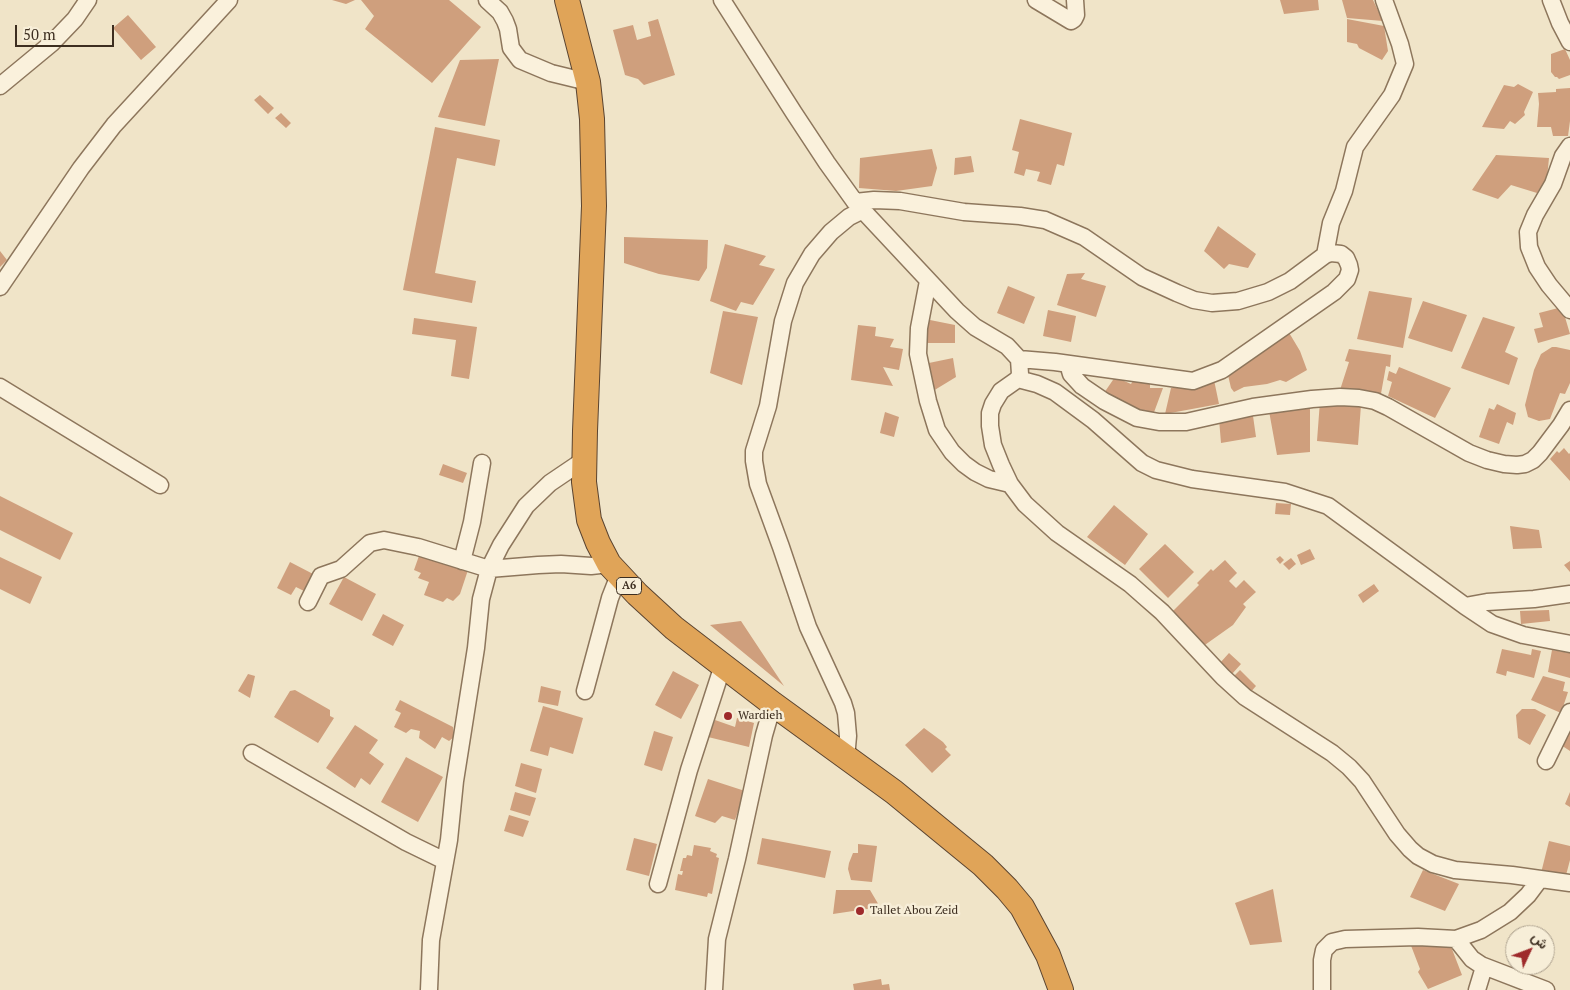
<!DOCTYPE html>
<meta charset="utf-8">
<style>
body{margin:0}
#map{position:relative;width:1570px;height:990px;overflow:hidden;background:#f0e4c8;font-family:"PT Serif",Vazirmatn,serif}
canvas{display:block}
.north{position:absolute;left:1505px;top:925px;width:50px;height:50px;box-sizing:border-box;background:#f7eed8;border:1px solid #ada18e;border-radius:50%;rotate:47deg;font-size:14px;font-weight:700;line-height:20px;text-align:center;color:#3d2e20}
.north::after{content:'';display:block;margin:auto;width:18px;height:22px;background:#9e2a2b;clip-path:polygon(50% 0,100% 100%,50% 72%,0 100%)}
.scale{position:absolute;left:15px;top:25px;width:99px;height:22px;box-sizing:border-box;border:2px solid #3d2e20;border-top:0;padding-left:6px;font-size:15px;line-height:18px;white-space:nowrap;color:#3d2e20;-webkit-text-stroke:4px #f7eed8;paint-order:stroke}
</style>
<div id="map">
<canvas width="1570" height="990"></canvas>
<div class="north">ش</div>
<div class="scale">50 m</div>
</div>
<script>
const ctx = document.querySelector('canvas').getContext('2d');
ctx.lineJoin = 'round';
function fillPath(path, color) {
  ctx.fillStyle = color;
  ctx.fill(path, 'evenodd');
}
function shape(rows) {
  const path = new Path2D();
  for (const r of rows) {
    path.moveTo(r[0], r[1]);
    for (let i = 2; i < r.length; i += 2) path.lineTo(r[i], r[i + 1]);
  }
  return path;
}
function stroke(path, color, width, dash) {
  ctx.strokeStyle = color;
  ctx.lineWidth = width;
  ctx.lineCap = dash ? 'butt' : 'round';
  ctx.setLineDash(dash || []);
  ctx.stroke(path);
}
function label(font, color, halo, rows, align = 'center') {
  ctx.font = font + ' "PT Serif",serif';
  ctx.lineWidth = 5;
  ctx.setLineDash([]);
  ctx.textBaseline = 'middle';
  ctx.strokeStyle = halo;
  ctx.fillStyle = color;
  for (const [text, x, y, turn = 0] of rows) {
    ctx.save();
    ctx.translate(x, y);
    ctx.rotate((+turn || 0) * Math.PI / 180);
    ctx.textAlign = isNaN(turn) ? turn : align;
    if (halo) ctx.strokeText(text, 0, 0);
    ctx.fillText(text, 0, 0);
    ctx.restore();
  }
}
const building = shape([
 [332,0,355,0,346,4],
 [361,0,449,0,481,27,432,83,365,29,374,16],
 [1280,0,1318,0,1319,10,1284,14],
 [1342,0,1373,0,1383,21,1347,18],
 [128,15,156,47,141,60,113,28],
 [658,19,675,75,644,85,638,79,625,75,613,30,633,25,637,40,651,36,648,22],
 [1347,19,1384,26,1388,51,1382,60,1359,48,1357,44,1347,42],
 [1565,49,1570,60,1570,75,1559,79,1557,77,1555,77,1551,72,1551,54],
 [499,59,485,126,438,117,460,60],
 [1518,84,1533,92,1524,112,1525,115,1515,124,1510,121,1504,129,1482,127,1504,85,1514,87],
 [1570,88,1570,121,1568,136,1553,136,1551,127,1537,127,1539,104,1538,93,1556,92,1556,89],
 [260,95,274,108,268,114,254,100],
 [281,113,291,123,286,128,275,118],
 [1020,119,1072,133,1064,166,1057,164,1051,185,1037,181,1040,172,1026,169,1024,176,1014,173,1019,152,1012,150],
 [435,127,500,140,495,166,457,158,435,273,476,281,472,303,403,290],
 [932,149,937,168,932,186,896,191,859,188,860,158],
 [1496,155,1549,158,1547,178,1537,193,1511,185,1498,199,1472,190],
 [971,156,974,172,954,175,955,158],
 [1218,226,1256,254,1248,268,1229,264,1224,269,1204,251],
 [624,237,708,240,707,268,699,281,659,274,624,263],
 [725,244,766,256,759,265,775,269,753,305,741,302,736,311,710,301],
 [0,251,7,260,0,267],
 [1085,273,1081,279,1106,286,1096,317,1057,305,1067,274],
 [1008,286,1035,297,1024,324,997,313],
 [1369,291,1412,298,1403,348,1357,339],
 [1423,301,1467,315,1452,352,1408,338],
 [1562,307,1570,334,1538,343,1534,329,1543,327,1539,313],
 [1048,310,1076,316,1071,342,1043,336],
 [723,311,758,317,742,385,710,373],
 [1483,317,1515,327,1505,352,1518,358,1509,385,1461,368],
 [414,318,477,327,469,379,451,376,456,340,412,334],
 [925,319,955,325,955,343,921,343],
 [858,325,876,327,875,336,894,339,890,347,903,349,899,370,883,367,893,386,851,380],
 [1288,331,1300,351,1307,370,1286,382,1280,380,1267,384,1244,387,1234,392,1231,388,1227,371],
 [1552,347,1556,347,1570,350,1570,383,1565,394,1560,393,1550,419,1539,421,1528,417,1525,405,1534,370,1541,354],
 [1349,349,1391,355,1390,367,1386,366,1380,399,1340,390,1349,362,1345,361],
 [953,358,956,377,933,391,924,364],
 [1399,367,1451,388,1435,418,1388,396,1392,382,1387,380,1389,371,1396,374],
 [1115,377,1131,384,1134,379,1150,380,1150,388,1163,388,1153,415,1127,406,1104,393],
 [1214,380,1219,404,1165,414,1171,388],
 [1320,401,1361,405,1358,445,1317,441],
 [1497,404,1516,413,1513,425,1507,422,1499,444,1479,437,1489,408,1494,410],
 [1310,405,1310,452,1277,455,1269,411],
 [1252,409,1256,437,1221,443,1219,419],
 [885,412,899,417,894,437,880,433],
 [1564,448,1569,454,1570,453,1570,481,1550,459,1557,451,1559,453],
 [443,464,467,473,463,483,439,475],
 [0,496,73,533,60,560,0,530],
 [1276,503,1291,504,1290,515,1275,514],
 [1114,505,1148,534,1125,565,1087,537],
 [1510,526,1539,530,1542,548,1513,549],
 [1165,544,1194,572,1168,598,1139,569],
 [1310,549,1315,559,1301,565,1297,555],
 [420,553,468,570,460,594,453,601,447,598,443,602,424,595,429,582,418,578,421,573,414,570],
 [1280,556,1284,560,1280,564,1276,559],
 [0,557,42,577,30,604,0,589],
 [1291,558,1296,564,1289,570,1283,564],
 [1225,560,1237,573,1229,581,1236,588,1244,580,1256,592,1243,604,1246,607,1233,625,1202,647,1171,613,1199,585,1197,583,1211,569,1213,571],
 [1570,561,1570,572,1564,565],
 [290,562,315,575,306,592,296,587,291,595,277,588],
 [344,577,376,594,362,621,329,604],
 [1374,584,1379,591,1363,603,1358,595],
 [1549,610,1550,621,1521,624,1520,611],
 [383,614,404,625,393,646,372,635],
 [741,621,784,686,710,625],
 [1502,649,1531,655,1532,649,1541,651,1534,678,1507,671,1506,676,1496,673],
 [1552,650,1570,653,1570,678,1548,672],
 [1229,653,1241,664,1232,674,1220,663],
 [1240,670,1256,686,1249,694,1232,678],
 [673,671,699,685,681,719,655,705],
 [248,674,255,676,250,698,238,691],
 [1543,676,1565,682,1563,691,1568,692,1561,713,1531,700],
 [541,686,561,691,558,706,538,702],
 [295,690,330,710,330,716,334,718,318,743,274,717,290,691],
 [400,700,453,727,454,737,449,741,442,737,435,749,419,738,420,731,411,729,406,733,394,727,401,713,395,710],
 [543,706,583,718,573,754,550,747,548,756,530,751],
 [1522,709,1535,709,1546,715,1530,745,1518,738,1516,715],
 [737,718,754,723,749,747,708,737,715,720,735,727],
 [355,725,378,740,369,753,384,764,370,785,361,778,355,788,326,768],
 [924,728,943,742,947,747,945,749,951,755,932,773,905,745],
 [654,731,673,737,662,771,644,765],
 [1570,731,1570,751,1561,745],
 [406,757,443,777,418,822,381,802],
 [521,763,542,769,536,793,515,786],
 [708,779,745,791,735,820,722,816,715,823,695,816],
 [515,792,536,798,530,816,510,810],
 [1570,792,1570,807,1565,804],
 [509,815,529,821,523,837,504,831],
 [634,838,657,844,649,876,626,870],
 [762,838,831,851,825,878,757,864],
 [1549,841,1570,846,1570,860,1565,879,1541,873],
 [858,844,877,846,872,882,851,880,848,869,849,863,853,853,858,853],
 [694,845,711,848,710,851,717,854,716,857,719,858,712,894,708,893,707,897,675,890,678,874,682,875,683,871,680,871,683,858,686,858,687,855,692,856],
 [1423,870,1459,884,1445,911,1410,897],
 [1273,889,1282,942,1250,945,1235,903],
 [836,890,870,890,880,907,833,914],
 [1410,943,1450,944,1462,975,1428,989,1418,972,1420,969],
 [881,979,882,985,889,984,890,990,854,990,853,984]
]);
const minor = shape([
 [487,0,500,12,505,21,508,29,511,48,520,60,551,73,588,82],
 [722,0,794,113,827,163,855,202,957,311,975,327,1007,346,1019,359,1020,374,1018,379,1001,391,993,404,990,413,990,426,993,445,1001,465,1010,484,1025,504,1057,533,1130,584,1147,599,1162,612,1223,677,1245,697,1332,753,1349,767,1362,781,1397,834,1410,849,1418,856,1433,864,1455,870,1512,875,1570,883],
 [1036,0,1071,21,1074,19,1076,15,1075,0],
 [1551,0,1560,23,1570,42],
 [0,86,52,43,75,19,88,0],
 [1570,146,1563,156,1553,184,1535,215,1528,232,1529,247,1537,267,1549,285,1570,310],
 [855,202,874,200,900,201,964,212,1020,216,1045,220,1084,237,1142,277,1177,293,1194,300,1212,303,1238,301,1268,292,1290,281,1325,255,1331,253,1341,254,1346,258,1349,265,1350,270,1347,279,1334,292,1222,370,1193,381,1055,362,1019,359],
 [1325,255,1331,223,1344,191,1355,147,1392,95,1405,64,1400,44,1384,0],
 [928,281,919,328,918,354,928,401,937,430,952,452,964,464,975,472,989,479,1010,484],
 [0,287,81,168,114,125,229,0],
 [1068,364,1071,374,1082,386,1104,401,1137,418,1159,422,1186,422,1253,407,1312,399,1340,397,1359,398,1375,401,1388,407,1469,453,1487,460,1504,464,1517,465,1525,464,1533,460,1540,453,1561,425,1570,410],
 [1018,379,1037,384,1055,392,1093,420,1142,463,1156,470,1192,479,1285,492,1328,506,1465,606,1492,624,1523,635,1570,644],
 [0,387,160,485],
 [462,561,472,522,482,463],
 [308,602,321,576,341,569,370,543,384,540,418,547,489,569,501,545,526,506,550,483,584,460],
 [1465,606,1487,602,1534,599,1570,594],
 [585,691,610,598,619,575],
 [252,753,406,842,445,861],
 [846,758,848,736,846,713,843,703,808,627,781,547,758,484,754,461,754,451,768,406,783,321,795,283,812,254,831,232,849,217,863,210],
 [1546,761,1570,712],
 [658,884,689,770,723,665],
 [1456,939,1472,959,1481,965,1546,990],
 [429,990,431,940,449,840,455,781,476,648,481,599,489,569,538,565,561,564,591,566,609,564],
 [714,990,717,939,737,859,764,735,773,704],
 [1322,990,1322,960,1324,950,1332,942,1345,939,1418,937,1456,939,1481,930,1510,912,1528,895,1540,879],
 [1477,990,1484,967]
]);
const highway = shape([
 [567,0,588,82,592,119,594,206,585,431,584,482,589,520,598,543,609,564,637,594,674,628,773,704,894,792,983,865,1007,889,1022,907,1048,955,1061,990]
]);
const markers = [
 [728,716,5,"#9e2a2b"],
 [860,911,5,"#9e2a2b"]
];
const shields = [
 [629,586,25]
];
const shieldNames = [
 ["A6",629,586]
];
const poiNames = [
 ["Wardieh",738,716],
 ["Tallet Abou Zeid",870,911]
];
fillPath(building, '#cf9f7d');
stroke(minor, '#8d765c', 19);
stroke(highway, '#5b4430', 26);
stroke(minor, '#faf1dc', 16);
stroke(highway, '#e0a458', 24);
for (const [x, y, r, color] of markers) {
  const dot = new Path2D();
  dot.arc(x, y, r, 0, 2 * Math.PI);
  ctx.fillStyle = color;
  ctx.fill(dot);
  stroke(dot, '#f7eed8', 2);
}
for (const [x, y, w] of shields) {
  const box = new Path2D();
  box.roundRect(x - w / 2, y - 8.5, w, 17, 4);
  ctx.fillStyle = '#f7eed8';
  ctx.fill(box);
  stroke(box, '#3d2e20', 1);
}
label('bold 11px', '#3d2e20', null, shieldNames);
label('12px', '#3d2e20', '#f7eed8', poiNames, 'left');
</script>
